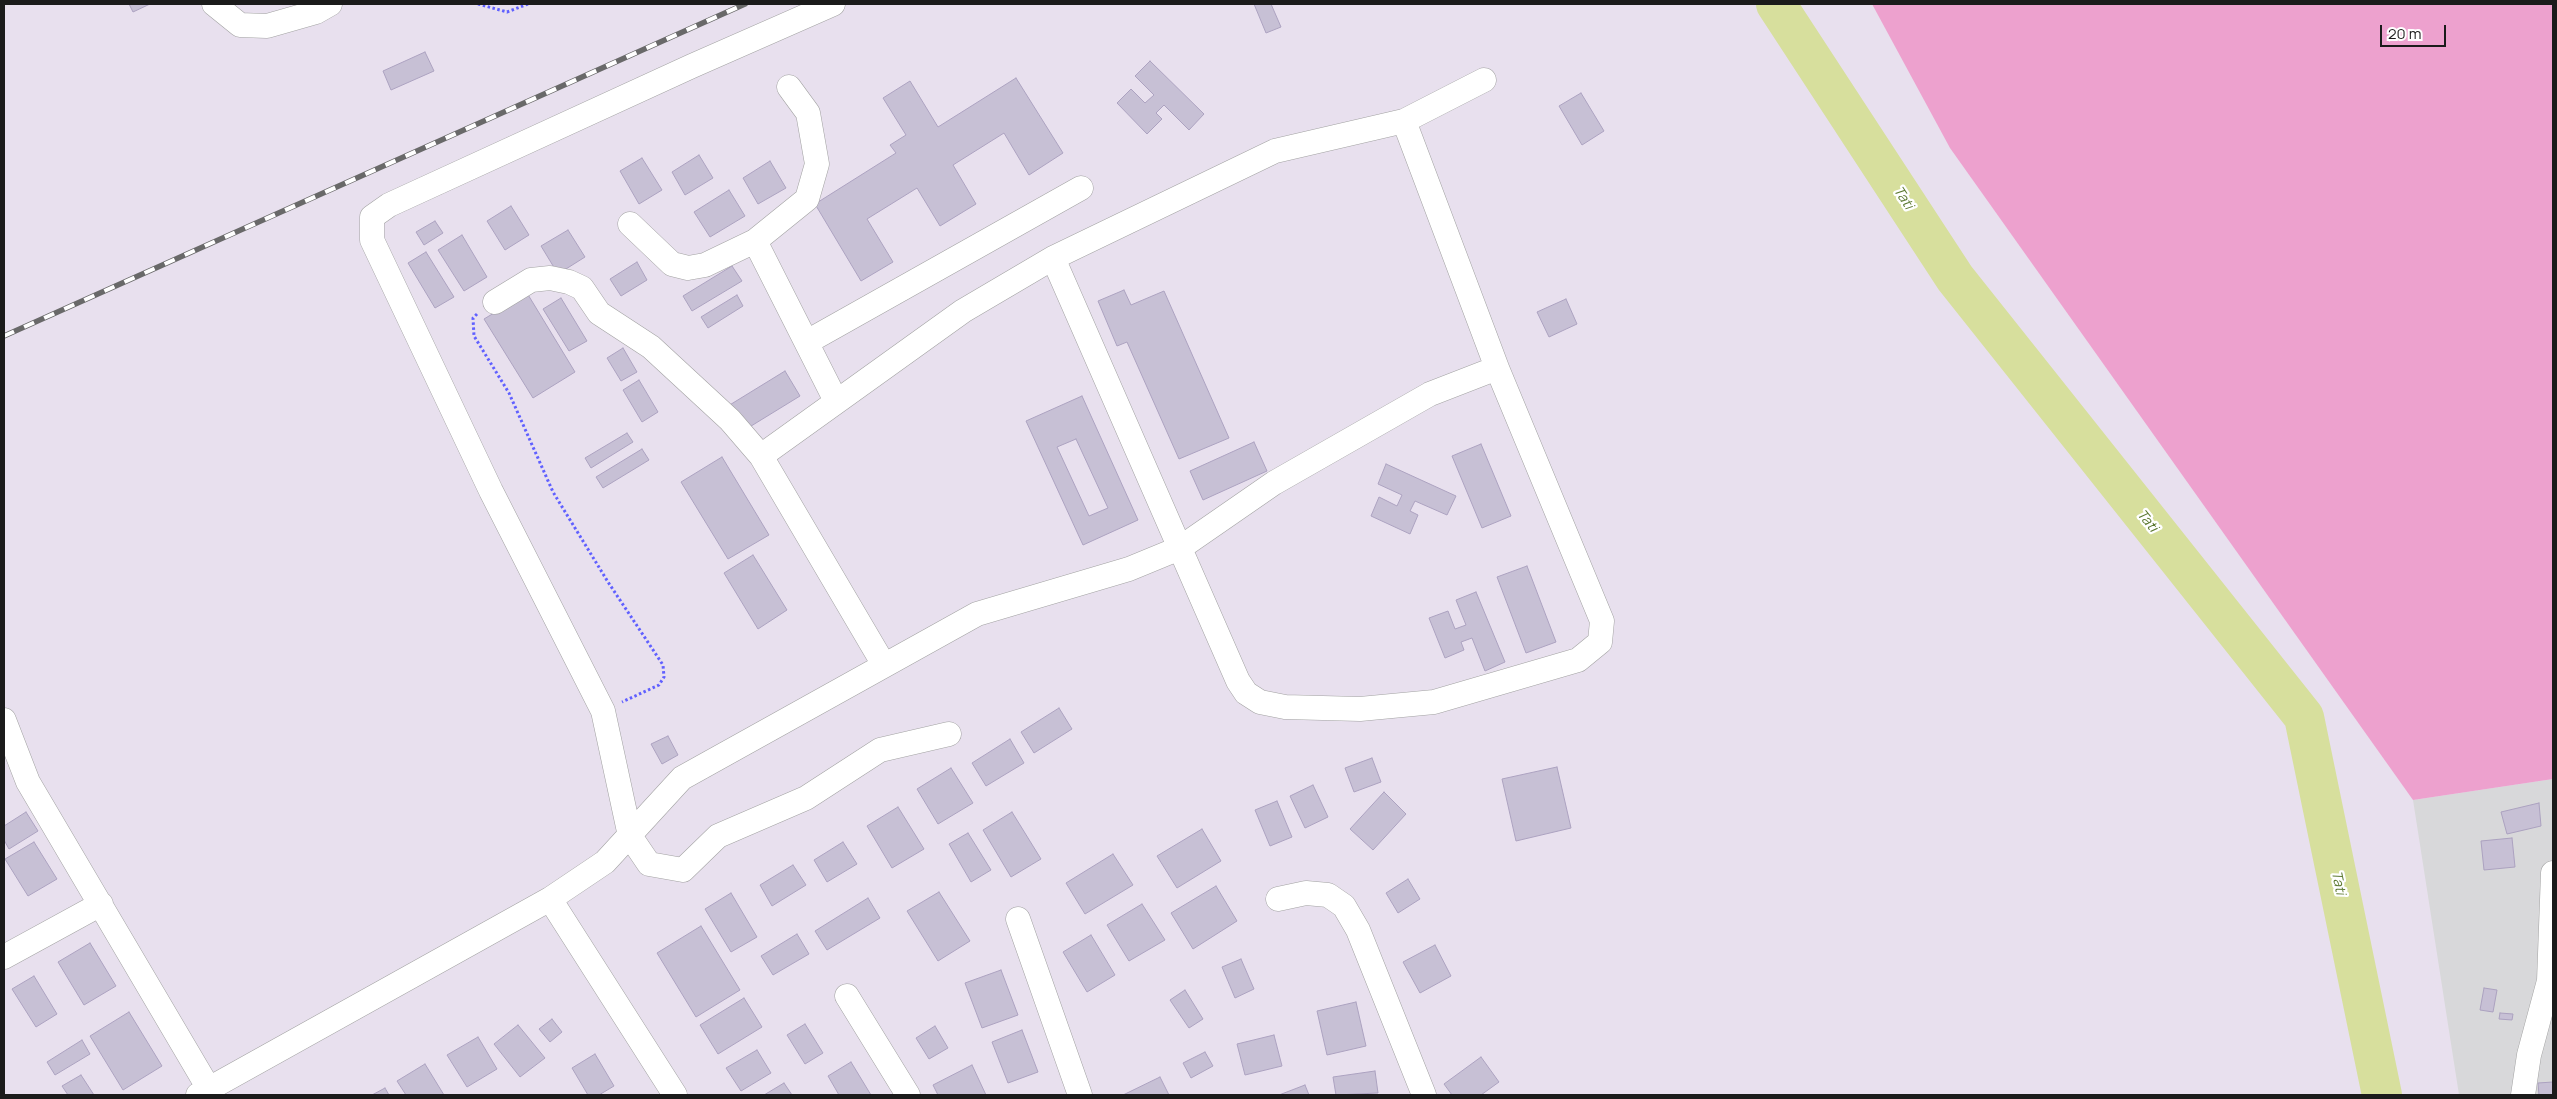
<!DOCTYPE html>
<style>
body{margin:0}
#map{position:relative;width:2557px;height:1099px;overflow:hidden;background:#e8e0ee;font-family:Manrope,sans-serif}
canvas{display:block}
.frame{position:absolute;inset:0;border:5px solid #1b1b1b;pointer-events:none}
.scale{position:absolute;left:2380px;top:25px;width:66px;height:22px;box-sizing:border-box;border:2px solid #1b1b1b;border-top:0;padding-left:6px;font-size:15px;line-height:18px;white-space:nowrap;color:#1b1b1b;-webkit-text-stroke:4px #fff;paint-order:stroke}
</style>
<div id="map">
<canvas width="2557" height="1099"></canvas>
<div class="frame"></div>
<div class="scale">20 m</div>
</div>
<script>
const ctx = document.querySelector('canvas').getContext('2d');
ctx.lineJoin = 'round';
function fillPath(path, color) {
  ctx.fillStyle = color;
  ctx.fill(path, 'evenodd');
}
function shape(rows) {
  const path = new Path2D();
  for (const r of rows) {
    path.moveTo(r[0], r[1]);
    for (let i = 2; i < r.length; i += 2) path.lineTo(r[i], r[i + 1]);
  }
  return path;
}
function stroke(path, color, width, dash) {
  ctx.strokeStyle = color;
  ctx.lineWidth = width;
  ctx.lineCap = dash ? 'butt' : 'round';
  ctx.setLineDash(dash || []);
  ctx.stroke(path);
}
function label(font, color, halo, rows, align = 'center') {
  ctx.font = font + ' Manrope,sans-serif';
  ctx.lineWidth = 4.5;
  ctx.setLineDash([]);
  ctx.textBaseline = 'middle';
  ctx.strokeStyle = halo;
  ctx.fillStyle = color;
  for (const [text, x, y, turn = 0] of rows) {
    ctx.save();
    ctx.translate(x, y);
    ctx.rotate((+turn || 0) * Math.PI / 180);
    ctx.textAlign = isNaN(turn) ? turn : align;
    if (halo) ctx.strokeText(text, 0, 0);
    ctx.fillText(text, 0, 0);
    ctx.restore();
  }
}
const residential = shape([
 [2553,779,2553,1095,2459,1095,2413,800]
]);
const grass = shape([
 [1872,4,2553,4,2553,779,2413,800,1950,148]
]);
const river = shape([
 [1776,4,1955,278,2304,717,2382,1095]
]);
const building = shape([
 [129,4,150,4,133,12,129,4],
 [1254,4,1271,4,1281,27,1266,33,1254,4],
 [425,52,434,71,391,90,383,71,425,52],
 [1150,61,1204,114,1189,130,1164,105,1156,113,1162,119,1147,134,1117,103,1131,89,1145,103,1154,95,1135,76,1150,61],
 [1016,78,1063,153,1029,175,1004,133,953,165,976,204,940,226,917,188,867,219,893,262,861,281,815,204,896,153,890,145,906,135,883,98,910,81,938,127,1016,78],
 [1581,93,1604,131,1582,145,1559,106,1581,93],
 [699,155,713,178,685,195,672,172,699,155],
 [642,158,662,190,639,204,620,171,642,158],
 [770,161,786,188,758,204,743,178,770,161],
 [729,190,745,216,710,237,694,212,729,190],
 [511,206,529,235,505,250,487,221,511,206],
 [435,221,443,233,424,245,416,232,435,221],
 [568,230,585,257,558,274,541,246,568,230],
 [462,235,487,277,464,291,438,250,462,235],
 [426,252,454,297,435,308,408,263,426,252],
 [637,262,647,280,621,296,610,279,637,262],
 [732,266,742,281,692,311,683,296,732,266],
 [1124,290,1131,305,1164,291,1229,438,1179,459,1127,342,1117,346,1098,301,1124,290],
 [527,293,575,372,533,398,484,319,527,293],
 [737,295,743,306,708,328,701,317,737,295],
 [561,298,587,341,569,351,543,309,561,298],
 [1566,299,1577,324,1549,337,1537,312,1566,299],
 [623,348,637,372,621,381,607,358,623,348],
 [785,371,800,396,743,431,728,406,785,371],
 [639,380,658,412,642,422,623,390,639,380],
 [1082,396,1138,520,1083,545,1026,421,1082,396],
 [1076,439,1108,508,1089,516,1057,447,1076,439],
 [627,433,633,442,591,468,585,458,627,433],
 [1254,442,1267,471,1203,500,1190,471,1254,442],
 [1481,444,1511,516,1482,528,1452,456,1481,444],
 [642,449,649,460,603,488,596,477,642,449],
 [722,457,769,535,728,559,681,482,722,457],
 [1386,464,1456,496,1447,515,1415,501,1410,511,1418,515,1410,534,1371,516,1379,497,1397,506,1402,495,1378,484,1386,464],
 [753,555,787,610,758,629,724,573,753,555],
 [1527,566,1556,642,1526,653,1497,577,1527,566],
 [1476,592,1505,662,1485,671,1472,638,1461,642,1464,650,1445,658,1429,618,1448,611,1455,629,1466,625,1456,600,1476,592],
 [1059,708,1072,729,1034,753,1021,732,1059,708],
 [668,736,678,755,662,764,651,744,668,736],
 [1010,739,1024,763,986,786,972,763,1010,739],
 [1372,758,1381,782,1354,792,1345,768,1372,758],
 [1557,767,1571,828,1516,841,1502,779,1557,767],
 [951,768,973,803,938,824,917,789,951,768],
 [1313,785,1328,817,1305,828,1290,796,1313,785],
 [1384,792,1406,814,1373,850,1350,829,1384,792],
 [1277,801,1292,837,1270,846,1255,810,1277,801],
 [2539,803,2541,826,2507,834,2501,812,2539,803],
 [898,807,924,849,892,868,867,826,898,807],
 [26,812,38,831,9,849,4,840,4,826,26,812],
 [1012,812,1041,859,1011,877,983,830,1012,812],
 [1202,829,1221,861,1177,888,1157,856,1202,829],
 [968,833,991,870,971,882,949,844,968,833],
 [2512,838,2515,867,2484,870,2481,841,2512,838],
 [34,842,57,879,28,896,5,859,34,842],
 [843,842,857,864,827,882,814,860,843,842],
 [1113,854,1133,885,1085,914,1066,883,1113,854],
 [793,865,806,885,772,906,760,885,793,865],
 [1408,879,1420,899,1398,913,1386,893,1408,879],
 [1216,886,1237,921,1193,949,1171,913,1216,886],
 [939,892,970,941,938,961,907,911,939,892],
 [731,893,757,937,731,952,705,909,731,893],
 [868,898,880,918,827,950,815,931,868,898],
 [1142,904,1165,940,1129,961,1107,925,1142,904],
 [701,926,740,990,696,1017,657,953,701,926],
 [797,934,809,954,773,975,761,956,797,934],
 [1091,935,1115,975,1087,992,1063,952,1091,935],
 [90,943,116,986,84,1005,58,962,90,943],
 [1435,945,1451,976,1420,993,1403,962,1435,945],
 [1241,959,1254,989,1235,998,1222,967,1241,959],
 [1001,970,1018,1015,982,1028,965,983,1001,970],
 [34,976,57,1014,36,1027,12,989,34,976],
 [2484,988,2497,990,2493,1012,2480,1010,2484,988],
 [1185,990,1203,1019,1189,1028,1170,1000,1185,990],
 [744,998,762,1027,718,1054,700,1025,744,998],
 [1356,1002,1366,1046,1327,1055,1317,1011,1356,1002],
 [129,1012,162,1066,123,1090,90,1036,129,1012],
 [2500,1013,2513,1014,2512,1020,2499,1019,2500,1013],
 [552,1019,562,1032,550,1042,539,1029,552,1019],
 [805,1024,823,1053,805,1064,787,1035,805,1024],
 [518,1025,545,1058,520,1077,494,1044,518,1025],
 [935,1026,948,1048,929,1059,916,1038,935,1026],
 [1022,1030,1038,1072,1008,1083,992,1042,1022,1030],
 [1274,1035,1282,1066,1245,1075,1237,1044,1274,1035],
 [478,1037,497,1069,467,1087,447,1055,478,1037],
 [82,1040,90,1054,55,1075,47,1062,82,1040],
 [757,1050,771,1073,741,1091,726,1068,757,1050],
 [1205,1052,1213,1066,1191,1078,1183,1063,1205,1052],
 [595,1054,614,1086,599,1095,588,1095,572,1068,595,1054],
 [1481,1057,1499,1082,1481,1095,1452,1095,1444,1084,1481,1057],
 [851,1062,871,1095,839,1095,828,1076,851,1062],
 [425,1064,444,1095,406,1095,397,1081,425,1064],
 [972,1065,986,1095,938,1095,933,1085,972,1065],
 [1375,1071,1378,1093,1336,1095,1333,1077,1375,1071],
 [81,1075,94,1095,68,1095,62,1086,81,1075],
 [1160,1077,1169,1095,1123,1095,1160,1077],
 [2553,1082,2553,1095,2539,1095,2538,1083,2553,1082],
 [784,1083,792,1095,764,1095,784,1083],
 [1305,1085,1309,1095,1279,1095,1305,1085],
 [385,1088,389,1095,372,1095,385,1088]
]);
const path = shape([
 [478,4,507,12,528,4],
 [477,314,473,318,474,336,509,393,553,492,608,582,663,665,664,677,659,685,622,702]
]);
const minor = shape([
 [214,4,240,25,267,26,316,12,330,4],
 [833,4,692,66,389,205,372,217,372,240,491,491,603,711,630,836,649,864,683,870,718,836,806,798,880,750,949,734],
 [630,224,672,264,688,268,705,265,755,241,807,199,817,164,808,113,789,87],
 [755,241,836,401],
 [1053,258,1238,681,1246,693,1260,702,1285,707,1360,709,1434,702,1578,660,1600,642,1602,621,1497,368,1404,121],
 [495,302,531,280,550,278,569,282,582,288,599,313,651,347,730,420,761,456,884,665],
 [807,342,1081,188],
 [761,456,963,311,1053,258,1275,151,1404,121,1484,80],
 [4,720,28,782,209,1089],
 [550,899,675,1095],
 [1278,899,1306,893,1328,895,1344,906,1358,930,1424,1095],
 [1018,919,1080,1095],
 [4,957,101,904],
 [847,996,908,1095],
 [198,1095,550,899,605,862,682,778,977,614,1129,569,1180,548,1274,483,1430,394,1497,368],
 [2523,1095,2529,1055,2549,981,2553,873]
]);
const rail = shape([
 [4,336,745,4]
]);
const waterNames = [
 ["Tati",1903,198,57],
 ["Tati",2147,521,51],
 ["Tati",2338,883,78]
];
fillPath(residential, '#d8d8da');
fillPath(grass, '#eda1ce');
stroke(river, '#d7df9d', 40);
fillPath(building, '#c7c0d5');
stroke(building, '#aca2c0', 1);
stroke(minor, '#a2a2a2', 25);
stroke(path, '#6060ff', 3, [2.5, 2.5]);
stroke(minor, '#fff', 24);
stroke(rail, '#696969', 5.5);
stroke(rail, '#fff', 4, [11]);
label('italic 14px', '#5c7931', '#fff', waterNames);
</script>
